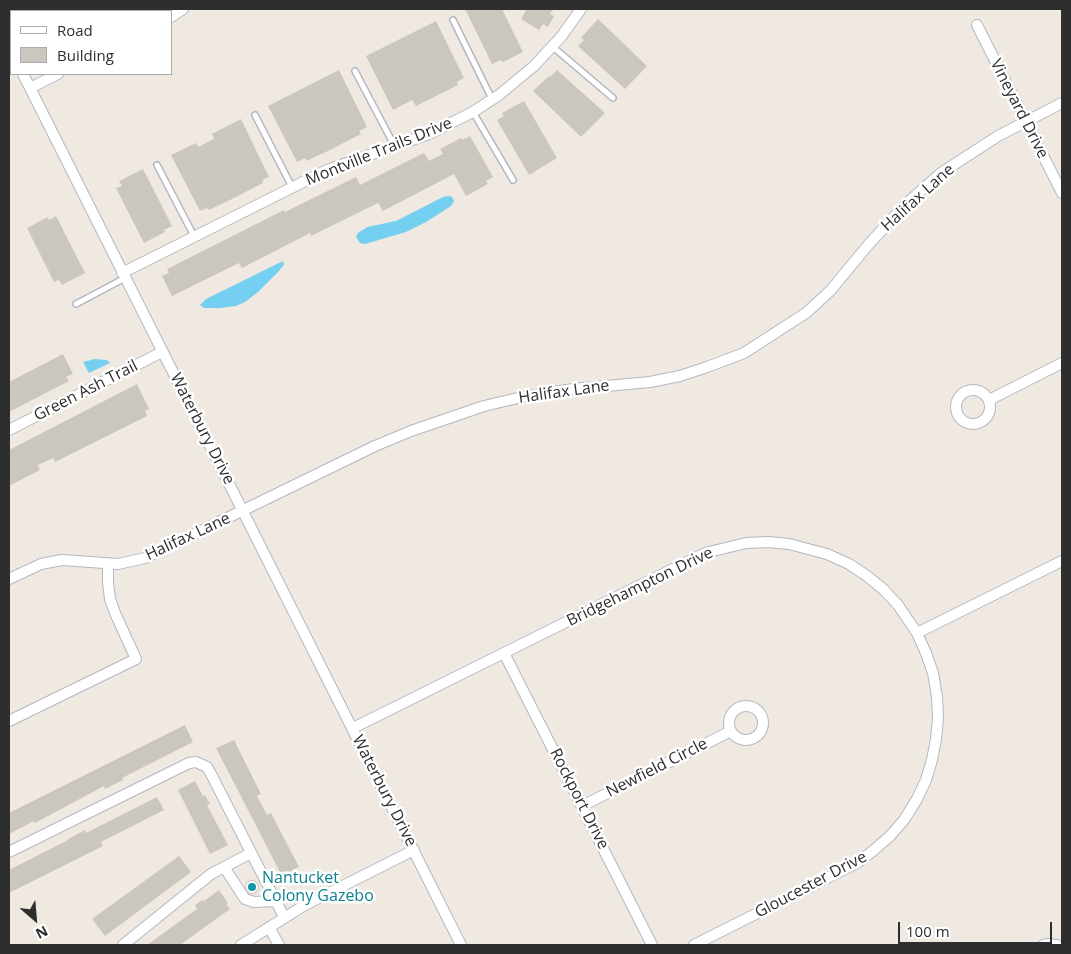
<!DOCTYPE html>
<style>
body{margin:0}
#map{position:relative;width:1071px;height:954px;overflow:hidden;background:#efe9e1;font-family:"Open Sans",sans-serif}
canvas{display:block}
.frame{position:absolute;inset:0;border:10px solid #2e2e2e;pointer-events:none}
.legend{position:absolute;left:10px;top:10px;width:162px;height:65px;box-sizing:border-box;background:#fff;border:1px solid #ababab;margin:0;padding:6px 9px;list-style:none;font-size:15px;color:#2e2e2e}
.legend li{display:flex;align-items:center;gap:10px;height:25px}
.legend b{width:25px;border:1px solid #ababab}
.north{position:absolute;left:10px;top:894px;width:50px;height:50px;-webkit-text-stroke:4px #fff;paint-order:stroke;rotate:153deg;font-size:14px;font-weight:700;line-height:20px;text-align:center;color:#2e2e2e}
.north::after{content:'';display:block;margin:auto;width:18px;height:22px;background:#2e2e2e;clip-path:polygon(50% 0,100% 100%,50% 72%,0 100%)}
.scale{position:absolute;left:898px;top:922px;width:154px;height:22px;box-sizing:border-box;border:2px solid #2e2e2e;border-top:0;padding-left:6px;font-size:15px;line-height:18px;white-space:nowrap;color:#2e2e2e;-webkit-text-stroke:4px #fff;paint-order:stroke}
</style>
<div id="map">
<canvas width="1071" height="954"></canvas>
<div class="frame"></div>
<ul class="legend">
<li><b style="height:6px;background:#fff"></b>Road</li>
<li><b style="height:14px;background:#cbc7bf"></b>Building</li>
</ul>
<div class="north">N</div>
<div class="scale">100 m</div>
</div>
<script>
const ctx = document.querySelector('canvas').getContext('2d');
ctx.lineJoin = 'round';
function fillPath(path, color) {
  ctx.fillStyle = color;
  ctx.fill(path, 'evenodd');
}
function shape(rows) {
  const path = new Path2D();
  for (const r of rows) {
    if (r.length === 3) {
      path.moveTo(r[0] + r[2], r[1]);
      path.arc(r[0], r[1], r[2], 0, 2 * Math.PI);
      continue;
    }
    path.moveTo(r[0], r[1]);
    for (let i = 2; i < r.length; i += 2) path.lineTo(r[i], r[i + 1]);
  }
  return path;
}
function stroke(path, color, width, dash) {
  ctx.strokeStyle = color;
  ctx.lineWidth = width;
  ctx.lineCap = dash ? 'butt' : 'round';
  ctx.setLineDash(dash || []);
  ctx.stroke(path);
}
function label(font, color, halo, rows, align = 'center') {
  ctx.font = font + ' "Open Sans",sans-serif';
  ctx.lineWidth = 5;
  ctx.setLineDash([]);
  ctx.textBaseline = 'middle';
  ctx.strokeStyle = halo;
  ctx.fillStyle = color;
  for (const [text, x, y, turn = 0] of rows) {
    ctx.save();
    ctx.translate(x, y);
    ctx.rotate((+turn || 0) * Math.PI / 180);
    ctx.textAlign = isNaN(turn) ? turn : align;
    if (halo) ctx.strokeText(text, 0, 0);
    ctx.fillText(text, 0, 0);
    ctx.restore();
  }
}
const water = shape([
 [449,196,452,197,454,201,451,206,426,222,406,232,365,244,360,243,356,237,358,233,367,227,396,221,443,197],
 [283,261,284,265,278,272,258,292,245,302,236,306,220,308,204,308,200,305,206,299],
 [95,359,107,360,110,363,89,373,83,362]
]);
const building = shape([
 [465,9,502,9,523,52,503,62,501,60,492,64],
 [527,9,553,9,550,14,554,16,548,27,543,24,539,30,521,19],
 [598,19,647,66,625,89,578,46,584,40,581,38],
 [436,21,464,78,457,82,458,85,416,106,412,100,393,110,366,56],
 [339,70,367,127,359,131,361,134,328,151,306,161,305,158,297,162,268,106],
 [557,70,605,113,581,137,533,91,549,76,550,77],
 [524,101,557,158,529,175,497,120,504,116,502,113],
 [241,119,269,177,262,180,263,183,230,200,209,210,207,208,200,211,171,155,196,143,198,147,214,139,212,134],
 [470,136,493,177,486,181,488,184,466,196,454,174,383,211,378,203,311,236,310,233,242,268,239,263,172,296,162,276,169,273,167,269,284,210,285,212,356,177,360,185,424,153,429,161,443,154,440,149,461,138,462,140],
 [143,169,172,226,164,230,165,232,144,243,116,188,122,186,119,181],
 [56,216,85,273,62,285,59,280,54,282,27,228,48,217,49,220],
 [63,354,73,374,66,377,69,381,9,412,9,382],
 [137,384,149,409,145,411,147,416,55,462,53,458,38,465,40,470,9,486,9,450],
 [185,725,193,742,122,778,123,780,105,789,104,786,35,823,34,821,9,834,9,813],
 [234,740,261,794,257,796,267,815,271,813,299,867,282,876,216,748],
 [195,781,203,796,205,795,210,804,207,805,228,845,210,854,178,790],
 [157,797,164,810,101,842,103,846,9,893,9,870,68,840,68,839,85,830,86,833],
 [179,856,191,872,105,936,92,919],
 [252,887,7],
 [219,890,228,903,226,904,230,909,180,945,147,945,197,909,195,905,202,900,204,901]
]);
const lane = shape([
 [453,20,492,99],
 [553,47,613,98],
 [355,71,394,145],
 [473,112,513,180],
 [255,115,292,187],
 [157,165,194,236],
 [76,304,125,278]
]);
const street = shape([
 [171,17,183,9],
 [977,25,1062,193],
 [9,45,11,50],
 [23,74,461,945],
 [30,88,58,74],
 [122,273,327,170,429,134,473,112,499,95,534,66,561,37,581,9],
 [973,407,17],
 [989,400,1062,363],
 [9,430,162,352],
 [9,579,41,564,62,560,118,564,145,558,375,446,411,431,484,406,522,397,573,389,650,382,680,376,707,367,744,353,806,313,830,291,869,244,906,204,941,173,998,136,1062,103],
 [917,633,1062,561],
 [504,653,652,945],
 [746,723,17],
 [9,721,136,659,115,613,110,599,108,583,108,564],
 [353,728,705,553,746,543,768,542,789,544,827,554,849,564,867,576,883,589,898,605,917,633,926,653,933,673,937,697,938,718,936,739,932,760,926,780,917,799,904,820,890,836,874,850,857,863,694,945],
 [582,806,731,731],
 [9,852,189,763,196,762,207,767,210,772,284,917],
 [224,867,245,899,254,902,276,901],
 [269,927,279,945],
 [123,945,211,874,251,853],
 [241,945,305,905,414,850],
 [1043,945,1048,944,1057,945]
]);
const markers = [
 [252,887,5,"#0f9aa8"]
];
const streetNames = [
 ["Vineyard Drive",1019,109,63],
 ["Montville Trails Drive",379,152,-22],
 ["Halifax Lane",918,198,-42],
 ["Green Ash Trail",86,391,-27],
 ["Halifax Lane",564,392,-8],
 ["Waterbury Drive",202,429,63],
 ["Halifax Lane",188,537,-25],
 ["Bridgehampton Drive",640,587,-26],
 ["Newfield Circle",657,768,-27],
 ["Waterbury Drive",384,791,63],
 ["Rockport Drive",579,799,63],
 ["Gloucester Drive",811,885,-28]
];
const cultureNames = [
 ["Nantucket",262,878],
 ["Colony Gazebo",262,896]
];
fillPath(water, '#75cff0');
fillPath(building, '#cbc7bf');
stroke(lane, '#b4b7c1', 8);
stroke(street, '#b4b7c1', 12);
stroke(lane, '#fff', 5);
stroke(street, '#fff', 10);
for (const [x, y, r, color] of markers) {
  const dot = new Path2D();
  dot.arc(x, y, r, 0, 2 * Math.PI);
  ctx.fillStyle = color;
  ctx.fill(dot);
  stroke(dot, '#fff', 2);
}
label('16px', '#2e2e2e', '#fff', streetNames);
label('16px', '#0d838f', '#fff', cultureNames, 'left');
</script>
